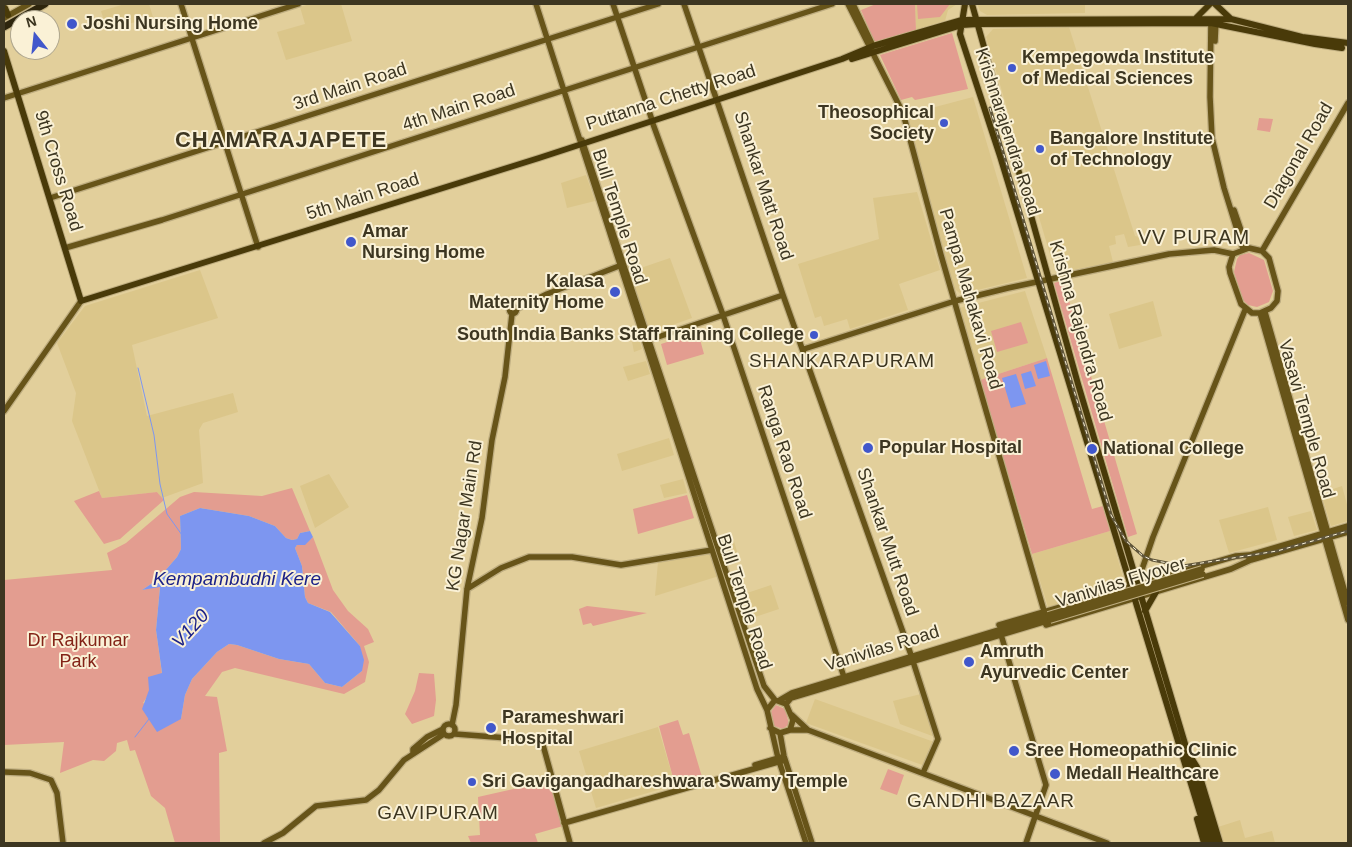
<!DOCTYPE html>
<style>
body{margin:0}
#map{position:relative;width:1352px;height:847px;overflow:hidden;background:#e2cf9b;font-family:Helvetica,sans-serif}
canvas{display:block}
.frame{position:absolute;inset:0;border:5px solid #3d3621;pointer-events:none}
.north{position:absolute;left:10px;top:10px;width:50px;height:50px;box-sizing:border-box;background:#faf1d6;border:1px solid #aea68e;border-radius:50%;rotate:344deg;font-size:14px;font-weight:700;line-height:20px;text-align:center;color:#3d3621}
.north::after{content:'';display:block;margin:auto;width:18px;height:22px;background:#4157cb;clip-path:polygon(50% 0,100% 100%,50% 72%,0 100%)}
</style>
<div id="map">
<canvas width="1352" height="847"></canvas>
<div class="frame"></div>
<div class="north">N</div>
</div>
<script>
const ctx = document.querySelector('canvas').getContext('2d');
ctx.lineJoin = 'round';
function fillPath(path, color) {
  ctx.fillStyle = color;
  ctx.fill(path, 'evenodd');
}
function shape(rows) {
  const path = new Path2D();
  for (const r of rows) {
    if (r.length === 3) {
      path.moveTo(r[0] + r[2], r[1]);
      path.arc(r[0], r[1], r[2], 0, 2 * Math.PI);
      continue;
    }
    path.moveTo(r[0], r[1]);
    for (let i = 2; i < r.length; i += 2) path.lineTo(r[i], r[i + 1]);
  }
  return path;
}
function stroke(path, color, width, dash) {
  ctx.strokeStyle = color;
  ctx.lineWidth = width;
  ctx.lineCap = dash ? 'butt' : 'round';
  ctx.setLineDash(dash || []);
  ctx.stroke(path);
}
function label(font, color, halo, rows, align = 'center') {
  ctx.font = font + ' Helvetica,sans-serif';
  ctx.lineWidth = 4;
  ctx.setLineDash([]);
  ctx.textBaseline = 'middle';
  ctx.strokeStyle = halo;
  ctx.fillStyle = color;
  for (const [text, x, y, turn = 0] of rows) {
    ctx.save();
    ctx.translate(x, y);
    ctx.rotate((+turn || 0) * Math.PI / 180);
    ctx.textAlign = isNaN(turn) ? turn : align;
    if (halo) ctx.strokeText(text, 0, 0);
    ctx.fillText(text, 0, 0);
    ctx.restore();
  }
}
const built = shape([
 [125,4,149,4,153,17,107,30,101,11],
 [310,4,341,4,352,41,286,60,277,32,305,24,300,7],
 [915,4,957,4,948,10,945,21,916,30],
 [977,4,1085,4,1085,13,987,15,980,11],
 [1069,27,1135,236,1139,237,1140,245,1128,247,1124,234,1115,236,1116,244,1109,246,1113,262,1061,272,1054,268,986,37,993,29],
 [973,97,1027,278,961,294,951,286,905,115],
 [586,175,595,201,567,208,561,183],
 [917,192,940,270,899,284,908,310,850,329,847,319,824,326,821,316,815,318,798,264,879,239,873,198],
 [670,258,692,318,650,333,629,272],
 [200,270,218,318,132,345,147,416,233,393,238,412,203,423,199,430,203,483,162,498,157,492,102,498,72,421,76,393,57,343,85,306],
 [1025,291,1047,358,980,380,959,308],
 [1153,301,1162,336,1119,349,1109,314],
 [635,325,642,349,634,352,629,326],
 [646,361,650,374,628,381,623,367],
 [669,438,674,455,622,471,617,454],
 [329,474,349,507,315,528,300,486],
 [683,479,687,493,664,498,660,485],
 [1342,486,1348,508,1348,521,1331,526,1321,493],
 [1268,507,1277,540,1229,553,1219,520],
 [1311,511,1317,530,1294,536,1288,517],
 [1110,531,1125,585,1048,607,1032,554],
 [733,538,739,558,727,562,720,542],
 [711,552,719,576,655,596,658,562],
 [771,585,779,609,746,620,738,596],
 [921,694,935,737,900,724,893,701],
 [815,699,934,742,925,766,806,723],
 [658,727,675,785,596,808,579,751],
 [1240,820,1245,838,1272,831,1275,843,1222,843,1218,827]
]);
const green = shape([
 [876,4,915,4,916,30,874,42,861,10],
 [917,4,950,4,940,17,918,19],
 [952,33,968,89,915,100,912,97,901,100,880,55],
 [1259,118,1273,119,1270,132,1257,130],
 [1249,253,1264,260,1273,291,1269,302,1257,307,1248,305,1243,300,1234,272,1237,259,1240,255],
 [1063,280,1137,534,1128,537,1054,283],
 [1021,322,1028,343,997,352,991,331],
 [698,332,704,354,667,365,661,344],
 [1047,358,1092,509,1103,506,1110,531,1032,554,980,380],
 [292,488,310,531,300,533,297,539,292,540,286,538,275,526,249,516,200,508,180,516,181,549,177,557,157,580,142,590,160,586,156,630,162,674,143,703,181,719,185,695,192,679,217,652,229,644,237,645,279,659,309,664,325,683,342,687,362,671,360,646,331,612,308,603,305,597,302,566,295,548,297,545,305,544,313,537,333,590,348,611,368,629,374,642,364,646,369,662,365,682,344,694,235,668,222,672,205,696,217,697,227,751,219,753,220,843,175,843,165,808,151,796,135,750,130,751,127,740,117,743,116,751,104,761,93,760,60,773,64,742,4,745,4,580,112,570,107,553,126,543,180,497,194,492,262,496],
 [99,491,102,498,157,492,164,500,120,539,104,544,74,501],
 [687,495,694,518,638,534,633,509],
 [587,606,647,613,593,626,591,623,583,625,579,609],
 [419,673,434,674,436,700,434,716,412,724,405,714,415,691],
 [776,705,785,709,788,720,788,725,783,729,774,726,771,712],
 [678,720,683,735,689,733,702,777,675,785,659,726],
 [888,769,904,775,897,795,880,789],
 [550,774,563,826,535,834,538,843,471,843,468,836,480,835,478,797,531,785,530,780]
]);
const water = shape([
 [1046,361,1050,376,1038,379,1034,365],
 [1031,371,1036,386,1025,389,1021,374],
 [1016,374,1026,404,1011,408,1002,378],
 [200,508,249,516,275,526,286,538,292,540,297,539,300,533,310,531,313,537,305,545,297,545,295,548,302,566,305,597,308,603,330,612,360,646,364,660,362,671,342,687,325,683,309,664,279,659,237,645,229,644,217,652,192,679,185,695,181,719,157,732,142,709,149,690,148,677,162,673,156,630,160,587,142,590,157,580,177,557,181,549,180,516]
]);
const stream = shape([
 [138,368,154,435,160,484,167,514,182,535],
 [135,737,149,719]
]);
const secondary = shape([
 [181,4,258,247],
 [536,4,757,689,767,710,778,758,806,843],
 [613,4,652,120],
 [684,4,783,295,910,652,938,739,923,773],
 [848,4,903,113,941,255,1044,611],
 [853,4,873,46],
 [4,18,29,4],
 [1211,20,1210,97,1212,138,1224,188,1243,249],
 [1215,41,1216,20],
 [4,98,298,4],
 [653,124,723,315,844,677],
 [582,140,764,686,775,700],
 [50,198,658,4],
 [1234,210,1247,248],
 [65,248,162,220,832,4],
 [1249,248,1262,251,1269,258,1278,291,1277,301,1271,308,1260,313,1252,313,1241,304,1230,273,1229,267,1233,254,1249,248],
 [1262,251,1348,103],
 [513,310,3.5],
 [516,309,547,294,619,266],
 [1265,312,1348,603],
 [1260,313,1348,620],
 [646,341,783,295],
 [804,349,955,301,1008,288,1169,254,1214,250,1233,254],
 [4,411,81,301],
 [1247,556,1348,526],
 [1251,560,1348,532],
 [1137,584,1153,537,1245,310],
 [467,589,501,568,529,557,572,557,621,565,712,550],
 [999,625,1236,556,1249,555],
 [1046,625,1231,569,1253,559],
 [1002,638,1046,785,1026,843],
 [780,700,792,693,1048,615],
 [786,704,791,698,1050,620],
 [767,710,775,700,786,704,793,720,790,730],
 [792,715,808,730],
 [449,730,6],
 [452,725,456,705,467,589,482,518,492,440,505,377,512,314],
 [770,728,780,733,790,730,808,730,1107,843],
 [780,733,784,756,812,843],
 [455,734,534,740,543,745,570,843],
 [413,754,413,749,427,737,443,729],
 [755,765,782,757],
 [4,772,30,773,51,780,57,793,63,843],
 [564,823,785,760],
 [264,843,283,833,316,806,366,800,379,790,404,760,444,734]
]);
const primary = shape([
 [965,4,960,34,1000,156,1209,843],
 [972,4,1078,384,1214,841],
 [1215,4,1231,19],
 [5,8,8,15],
 [1196,18,1210,4],
 [4,51,81,301,539,158,842,59,873,46,962,20,1231,19,1302,37,1348,43],
 [852,59,962,25,977,24,1211,23,1315,44,1342,48],
 [1145,611,1156,592],
 [1192,759,1197,767,1220,843],
 [1197,819,1204,843]
]);
const highway = shape([
 [4,27,45,4]
]);
const rail = shape([
 [990,108,1111,515,1126,541,1143,556,1152,560,1183,566,1277,551,1348,531]
]);
const secondaryBridge = shape([
 [1048,615,1202,569],
 [1050,620,1203,574]
]);
const markers = [
 [72,24,6,"#4157cb"],
 [1012,68,5,"#4157cb"],
 [944,123,5,"#4157cb"],
 [1040,149,5,"#4157cb"],
 [351,242,6,"#4157cb"],
 [615,292,6,"#4157cb"],
 [814,335,5,"#4157cb"],
 [868,448,6,"#4157cb"],
 [1092,449,6,"#4157cb"],
 [969,662,6,"#4157cb"],
 [491,728,6,"#4157cb"],
 [1014,751,6,"#4157cb"],
 [1055,774,6,"#4157cb"],
 [472,782,5,"#4157cb"]
];
const poiNames = [
 ["Joshi Nursing Home",83,24],
 ["Kempegowda Institute",1022,58],
 ["of Medical Sciences",1022,79],
 ["Theosophical",934,113,"right"],
 ["Society",934,134,"right"],
 ["Bangalore Institute",1050,139],
 ["of Technology",1050,160],
 ["Amar",362,232],
 ["Nursing Home",362,253],
 ["Kalasa",604,282,"right"],
 ["Maternity Home",604,303,"right"],
 ["South India Banks Staff Training College",804,335,"right"],
 ["Popular Hospital",879,448],
 ["National College",1103,449],
 ["Amruth",980,652],
 ["Ayurvedic Center",980,673],
 ["Parameshwari",502,718],
 ["Hospital",502,739],
 ["Sree Homeopathic Clinic",1025,751],
 ["Medall Healthcare",1066,774],
 ["Sri Gavigangadhareshwara Swamy Temple",482,782]
];
const streetNames = [
 ["3rd Main Road",350,87,-18],
 ["Puttanna Chetty Road",671,98,-18],
 ["4th Main Road",459,108,-18],
 ["Krishnarajendra Road",1007,132,72],
 ["Diagonal Road",1299,156,-60],
 ["9th Cross Road",58,171,73],
 ["Shankar Matt Road",763,186,72],
 ["5th Main Road",363,197,-18],
 ["Bull Temple Road",619,217,72],
 ["Pampa Mahakavi Road",970,299,74],
 ["Krishna Rajendra Road",1080,331,74],
 ["Vasavi Temple Road",1306,419,74],
 ["Ranga Rao Road",784,452,72],
 ["KG Nagar Main Rd",465,516,-81],
 ["Shankar Mutt Road",887,542,71],
 ["Vanivilas Flyover",1121,583,-17],
 ["Bull Temple Road",744,602,72],
 ["Vanivilas Road",882,649,-17]
];
const parkNames = [
 ["Dr Rajkumar",78,641],
 ["Park",78,662]
];
const neighbourhoodNames = [
 ["SHANKARAPURAM",842,362],
 ["GANDHI BAZAAR",991,802],
 ["GAVIPURAM",438,814]
];
const waterNames = [
 ["Kempambudhi Kere",237,580],
 ["V120",191,629,-48]
];
const quarterNames = [
 ["VV PURAM",1194,238]
];
const districtNames = [
 ["CHAMARAJAPETE",281,141]
];
fillPath(built, '#dbc68a');
fillPath(green, '#e39d90');
fillPath(water, '#7d96f0');
stroke(stream, '#7d96f0', 1);
stroke(secondary, '#bead80', 8);
stroke(primary, '#bead80', 8);
stroke(highway, '#bead80', 9);
stroke(secondary, '#675419', 5.5);
stroke(primary, '#493a09', 6);
stroke(highway, '#2d250d', 7);
stroke(rail, '#60563b', 3);
stroke(rail, '#faf1d6', 1, [4]);
stroke(secondaryBridge, '#bead80', 8, []);
stroke(secondaryBridge, '#675419', 5.5);
for (const [x, y, r, color] of markers) {
  const dot = new Path2D();
  dot.arc(x, y, r, 0, 2 * Math.PI);
  ctx.fillStyle = color;
  ctx.fill(dot);
  stroke(dot, '#faf1d6', 2);
}
label('bold 18px', '#3d3621', '#faf1d6', poiNames, 'left');
label('18px', '#3d3621', '#faf1d6', streetNames);
label('18px', '#832317', '#faf1d6', parkNames);
ctx.letterSpacing = '1px';
label('19px', '#3d3621', '#faf1d6', neighbourhoodNames);
ctx.letterSpacing = '0px';
label('italic 19px', '#1c2288', '#faf1d6', waterNames);
ctx.letterSpacing = '1px';
label('20px', '#3d3621', '#faf1d6', quarterNames);
ctx.letterSpacing = '0px';
ctx.letterSpacing = '1px';
label('bold 22px', '#3d3621', '#faf1d6', districtNames);
ctx.letterSpacing = '0px';
</script>
